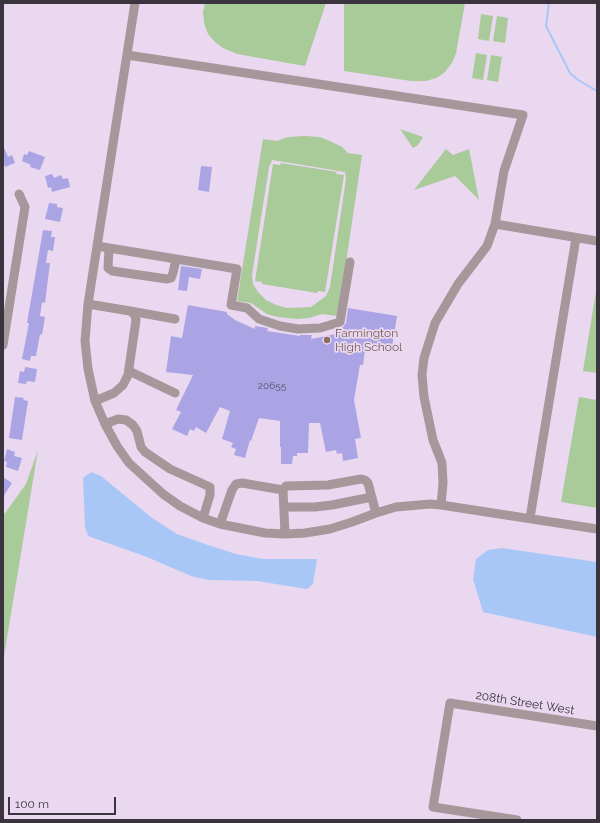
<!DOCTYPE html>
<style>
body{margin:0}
#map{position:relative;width:600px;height:823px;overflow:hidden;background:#e9d8f0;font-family:Raleway,sans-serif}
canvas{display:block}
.frame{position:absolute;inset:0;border:4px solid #3b343e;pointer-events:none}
.scale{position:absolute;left:8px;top:797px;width:108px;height:18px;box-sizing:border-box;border:2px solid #3b343e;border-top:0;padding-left:5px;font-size:12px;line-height:14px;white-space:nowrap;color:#3b343e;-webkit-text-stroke:3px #e9d8f0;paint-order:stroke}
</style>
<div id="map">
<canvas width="600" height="823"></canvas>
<div class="frame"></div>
<div class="scale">100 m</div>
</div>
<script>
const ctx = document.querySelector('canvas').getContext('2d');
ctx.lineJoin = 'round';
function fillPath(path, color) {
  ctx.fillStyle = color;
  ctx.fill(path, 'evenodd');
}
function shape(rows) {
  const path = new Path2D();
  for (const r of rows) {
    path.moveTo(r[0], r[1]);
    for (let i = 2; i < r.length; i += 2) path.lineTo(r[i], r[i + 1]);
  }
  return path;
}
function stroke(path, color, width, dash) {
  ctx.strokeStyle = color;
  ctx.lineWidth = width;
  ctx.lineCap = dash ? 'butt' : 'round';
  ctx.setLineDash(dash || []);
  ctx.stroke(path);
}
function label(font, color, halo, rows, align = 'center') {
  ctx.font = font + ' Raleway,sans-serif';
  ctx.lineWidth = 3.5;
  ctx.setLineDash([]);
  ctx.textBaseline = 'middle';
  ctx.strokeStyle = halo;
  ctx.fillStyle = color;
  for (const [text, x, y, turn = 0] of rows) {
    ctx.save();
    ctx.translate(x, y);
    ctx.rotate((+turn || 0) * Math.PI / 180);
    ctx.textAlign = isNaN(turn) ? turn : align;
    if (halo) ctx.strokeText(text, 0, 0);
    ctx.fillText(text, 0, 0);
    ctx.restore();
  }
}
const green = shape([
 [205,3,326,3,305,66,237,54,223,48,215,42,208,34,204,23,203,12],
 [344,3,465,3,456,53,452,63,444,73,436,78,426,81,411,81,344,71],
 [481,14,493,16,489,41,478,39],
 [497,16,508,18,505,43,493,41],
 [476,53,487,55,483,80,472,78],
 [491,55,502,57,498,82,487,80],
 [400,129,423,137,422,139,418,145,413,148],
 [305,136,320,137,330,141,342,147,348,153,362,155,338,316,322,314,309,318,296,319,278,317,267,314,251,303,237,301,263,139,277,141,288,137],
 [272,160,345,172,346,179,330,287,326,296,311,307,287,308,276,305,266,300,258,292,253,284,252,275,269,167],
 [446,149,453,155,469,149,479,200,455,176,414,190],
 [281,163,337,172,336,174,344,175,325,292,318,291,317,293,262,284,262,282,255,281,273,164,280,165],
 [597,285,597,373,583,371],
 [579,397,597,400,597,508,561,502],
 [38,450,4,656,3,516,26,484]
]);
const water = shape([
 [91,472,101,476,152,518,177,534,208,545,236,554,263,559,317,559,313,584,307,589,257,581,208,580,191,576,147,557,88,536,85,527,83,478],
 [502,548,597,562,597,637,483,612,473,579,476,559,488,550]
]);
const stream = shape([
 [549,3,546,26,570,73,578,80,597,91]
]);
const building = shape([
 [3,145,8,157,12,155,15,163,5,167,5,165,3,166],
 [29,151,45,157,40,170,30,167,31,165,22,161,24,154,27,155],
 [201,166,212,167,209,192,198,190],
 [52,174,54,178,61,175,63,179,68,178,70,187,52,192,51,187,48,188,45,176],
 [49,203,57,204,57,207,63,208,60,222,45,219],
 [43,230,52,231,51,237,55,237,53,251,48,250,46,263,50,263,45,303,42,302,40,316,45,317,42,335,40,334,36,356,31,356,30,361,22,359,29,323,27,323],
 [181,266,202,269,200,279,189,277,187,291,178,290],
 [188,305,227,312,227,314,235,320,255,329,255,326,268,328,267,331,300,336,300,335,312,335,311,339,341,333,342,328,346,323,348,308,397,316,392,347,366,343,363,365,360,365,354,400,361,438,355,439,358,458,343,461,342,453,337,454,336,450,326,452,320,423,309,423,308,453,297,453,297,456,293,456,292,464,281,464,281,447,280,447,280,421,259,418,251,441,250,440,245,458,234,455,236,449,231,447,233,443,222,439,230,411,220,407,206,433,196,427,194,431,190,429,187,436,172,429,181,412,176,410,193,375,166,372,171,336,182,338],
 [25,367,37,369,35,382,27,381,26,384,18,383,20,371,24,372],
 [15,397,24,398,23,400,28,401,22,440,9,438],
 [7,449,15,452,14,456,22,458,18,471,6,467,7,462,4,461],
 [3,477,12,483,3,497]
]);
const minor = shape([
 [135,3,88,304,85,341,88,369,95,401,105,424,117,446,129,463,163,494,180,506,203,518,220,524,265,533,285,534,305,533,330,529,352,522,376,513,396,507,430,504,441,505,597,529],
 [127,55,523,115,504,171,495,224,597,241],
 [97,246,237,269,231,305,247,308,259,319,280,326,298,329,320,328,340,322,350,262],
 [109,248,108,268,112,271,167,279,171,278,173,273,176,259],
 [88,304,130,311,135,315,136,320,128,375,123,385,114,393,95,401],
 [130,311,175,319],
 [3,345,25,207,19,194],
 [129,371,175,393],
 [105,424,118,419,126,420,133,425,137,431,141,447,145,452,170,469,210,487,210,495,203,518],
 [441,505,443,483,442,463,433,440,424,397,422,375,424,358,435,323,458,284,487,246,495,224],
 [284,507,315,507,332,505,372,497],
 [530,518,576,238],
 [220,524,232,490,236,484,242,483,283,490],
 [285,534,283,490,286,486,328,485,361,479,365,480,368,483,376,513],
 [517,820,433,807,450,703,597,726]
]);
const markers = [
 [327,340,4,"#8d6e63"]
];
const numberNames = [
 ["20655",272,386]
];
const educationNames = [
 ["Farmington",335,333],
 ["High School",335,347]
];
const streetNames = [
 ["208th Street West",525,703,9]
];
fillPath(green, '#a9ca99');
fillPath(water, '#a9c7f6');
stroke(stream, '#a9c7f6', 2);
fillPath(building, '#aaa4e4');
stroke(minor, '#a6989a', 9);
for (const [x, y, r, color] of markers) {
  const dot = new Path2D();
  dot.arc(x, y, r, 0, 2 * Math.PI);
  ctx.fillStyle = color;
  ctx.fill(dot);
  stroke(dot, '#e9d8f0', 1.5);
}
label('10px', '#575068', null, numberNames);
label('12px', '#785e54', '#e9d8f0', educationNames, 'left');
label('12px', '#3b343e', '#e9d8f0', streetNames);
</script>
